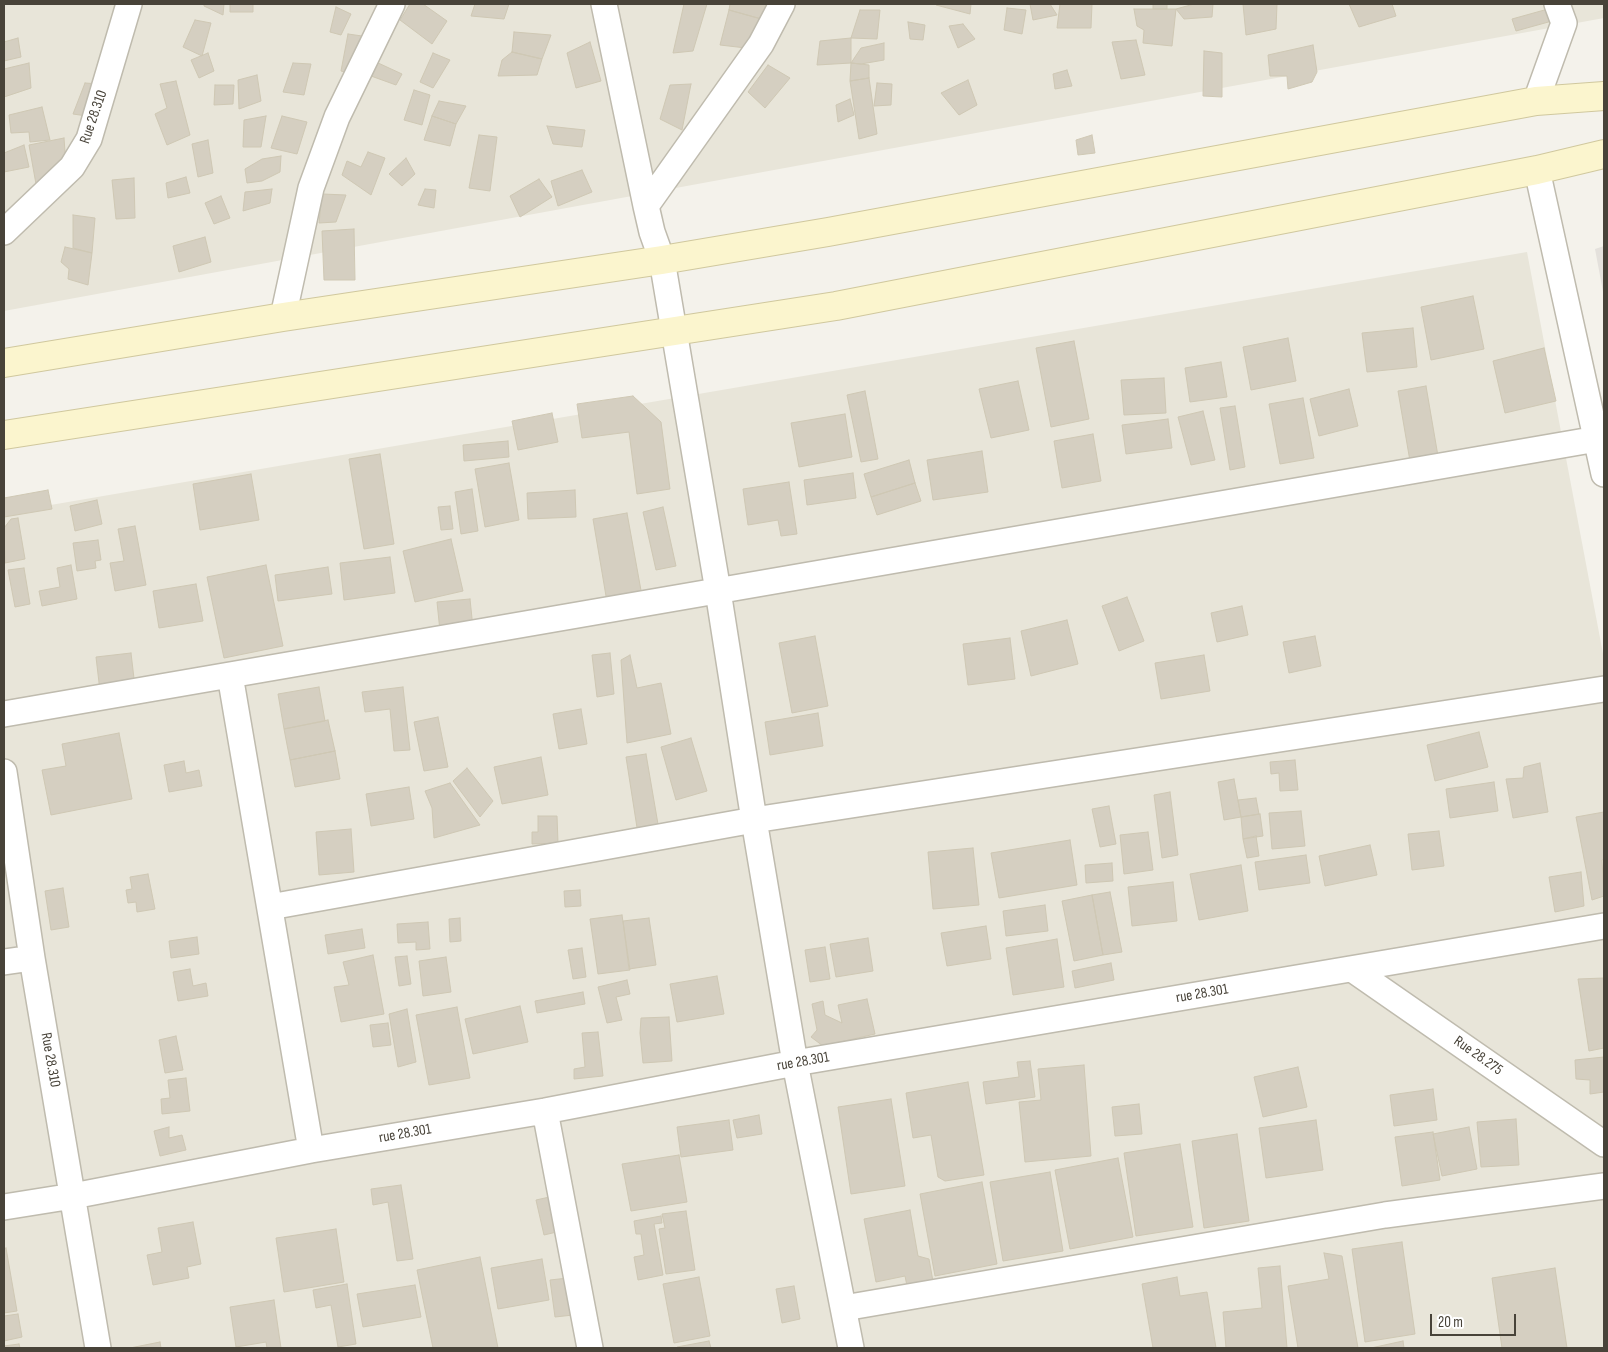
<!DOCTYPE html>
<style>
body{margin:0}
#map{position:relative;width:1608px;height:1352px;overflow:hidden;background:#f4f2eb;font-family:"Sofia Sans Condensed",sans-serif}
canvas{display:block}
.frame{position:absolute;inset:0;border:5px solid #484339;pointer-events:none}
.scale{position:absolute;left:1430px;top:1314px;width:86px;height:22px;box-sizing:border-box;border:2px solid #484339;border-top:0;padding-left:6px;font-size:15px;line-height:18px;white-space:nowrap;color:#484339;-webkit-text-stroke:4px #fff;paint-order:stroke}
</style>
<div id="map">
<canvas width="1608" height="1352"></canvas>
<div class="frame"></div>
<div class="scale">20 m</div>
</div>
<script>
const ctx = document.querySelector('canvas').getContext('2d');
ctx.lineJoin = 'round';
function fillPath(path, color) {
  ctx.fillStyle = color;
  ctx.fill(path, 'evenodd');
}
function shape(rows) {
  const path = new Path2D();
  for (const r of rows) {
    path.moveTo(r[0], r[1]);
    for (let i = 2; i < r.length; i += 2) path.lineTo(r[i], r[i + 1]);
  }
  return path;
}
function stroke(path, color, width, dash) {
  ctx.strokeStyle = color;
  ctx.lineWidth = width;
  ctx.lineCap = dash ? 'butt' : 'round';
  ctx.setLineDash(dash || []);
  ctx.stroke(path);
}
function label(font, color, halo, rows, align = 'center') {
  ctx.font = font + ' "Sofia Sans Condensed",sans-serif';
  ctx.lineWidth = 4.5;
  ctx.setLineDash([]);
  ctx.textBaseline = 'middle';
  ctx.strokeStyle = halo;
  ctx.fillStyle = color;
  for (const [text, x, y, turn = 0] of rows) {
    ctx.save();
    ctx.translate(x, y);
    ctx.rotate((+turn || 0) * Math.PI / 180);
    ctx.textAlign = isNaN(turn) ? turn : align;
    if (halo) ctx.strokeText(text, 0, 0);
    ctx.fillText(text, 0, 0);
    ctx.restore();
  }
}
const residential = shape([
 [4,4,1604,4,1604,18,4,311],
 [1527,252,1604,659,1604,1348,4,1348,4,513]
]);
const industrial = shape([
 [1604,246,1604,297,1595,249]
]);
const building = shape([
 [204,4,224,4,223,15,204,6,204,4],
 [230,4,253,4,253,12,230,12,230,4],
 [410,4,423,4,447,21,432,44,400,20,410,4],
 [475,4,509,4,504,19,471,16,475,4],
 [684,4,707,4,693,51,673,53,684,4],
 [730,4,769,4,765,20,729,10,730,4],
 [936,4,971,4,970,14,936,5,936,4],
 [1030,4,1050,4,1057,15,1033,20,1030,4],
 [1060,4,1092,4,1091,28,1057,28,1060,4],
 [1153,4,1167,4,1167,9,1153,9,1153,4],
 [1194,4,1213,4,1212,17,1184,19,1176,9,1194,4],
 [1243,4,1277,4,1276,29,1246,35,1243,4],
 [1349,4,1392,4,1396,16,1359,27,1349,4],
 [336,7,351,14,341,35,330,32,336,7],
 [1007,8,1026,10,1022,34,1004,30,1007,8],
 [1134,9,1176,9,1172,46,1143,43,1144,30,1137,26,1134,9],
 [1548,9,1552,21,1516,31,1512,19,1548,9],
 [729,10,765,20,746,48,720,45,729,10],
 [860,10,880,10,877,39,851,38,860,10],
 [195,20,211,23,202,56,183,47,195,20],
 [908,22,925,25,923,40,910,39,908,22],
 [963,24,975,39,958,48,949,26,963,24],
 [514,32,551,35,542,59,512,52,514,32],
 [348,34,369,37,352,74,341,71,348,34],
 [18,38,21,57,4,61,4,42,18,38],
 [851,38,851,63,817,65,820,41,851,38],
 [1136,40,1145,75,1121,79,1112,42,1136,40],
 [590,42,601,81,576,88,567,53,590,42],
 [884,43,884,60,861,64,851,63,861,48,884,43],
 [1313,45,1317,72,1312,82,1288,89,1287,76,1270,76,1268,55,1313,45],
 [1204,51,1222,53,1222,97,1203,96,1204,51],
 [512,52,542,59,537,75,498,76,502,60,512,52],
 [208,53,214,71,199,78,191,60,208,53],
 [433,53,450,60,433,88,420,82,433,53],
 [376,62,402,74,396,85,371,76,376,62],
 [29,63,31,88,4,97,4,69,29,63],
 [293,63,311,64,304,95,283,92,293,63],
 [851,63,869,65,869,78,850,81,851,63],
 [768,65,790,78,765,108,748,92,768,65],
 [1067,70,1072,86,1055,89,1053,74,1067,70],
 [257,75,261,101,239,109,238,80,257,75],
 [869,78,877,134,859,139,850,81,869,78],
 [968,80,977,105,959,115,941,93,968,80],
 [176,81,190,135,167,145,155,114,167,108,160,84,176,81],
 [85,83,100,84,87,116,73,114,85,83],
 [877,83,892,84,891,105,874,106,877,83],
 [691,84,682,130,660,119,670,85,691,84],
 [215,85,234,85,233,104,214,105,215,85],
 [414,90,430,95,422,125,404,120,414,90],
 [850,99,854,115,838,122,836,105,850,99],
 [439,101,466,106,456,124,432,116,439,101],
 [42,107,50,140,30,142,29,132,11,133,9,115,42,107],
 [266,116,261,147,243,147,244,120,266,116],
 [282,116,307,122,297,154,271,148,282,116],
 [432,116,456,124,450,146,424,140,432,116],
 [547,126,585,130,582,147,553,144,547,126],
 [479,135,497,137,490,191,469,188,479,135],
 [1092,135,1095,153,1078,155,1076,140,1092,135],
 [64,138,66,166,48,171,49,182,36,184,29,145,64,138],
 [208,140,213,173,198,177,192,144,208,140],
 [24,145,29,167,4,172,4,153,24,145],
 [368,152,385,158,371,195,342,175,347,161,361,167,368,152],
 [281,156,280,172,262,181,247,183,245,169,262,159,281,156],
 [406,158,415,174,402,186,389,174,406,158],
 [582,170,592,192,558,206,551,181,582,170],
 [186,177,190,193,168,198,166,183,186,177],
 [134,178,135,218,116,219,112,180,134,178],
 [539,179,552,197,520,217,510,196,539,179],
 [272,189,270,203,243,211,245,192,272,189],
 [425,189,436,190,434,208,418,205,425,189],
 [322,194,346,195,336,222,319,223,322,194],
 [221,196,230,218,214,224,205,203,221,196],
 [73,215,95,218,92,253,73,248,73,215],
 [354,229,355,280,324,280,322,231,354,229],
 [205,237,211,262,179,272,173,246,205,237],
 [65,247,92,253,88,285,68,279,69,269,61,262,65,247],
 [1473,296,1484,349,1431,360,1421,307,1473,296],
 [1413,328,1417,367,1367,372,1362,333,1413,328],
 [1288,338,1296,381,1251,390,1243,347,1288,338],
 [1074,341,1089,419,1051,427,1036,348,1074,341],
 [1544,348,1556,401,1505,413,1493,361,1544,348],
 [1221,362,1227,397,1190,402,1185,368,1221,362],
 [1164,378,1166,413,1124,415,1121,380,1164,378],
 [1018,381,1029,430,991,438,979,389,1018,381],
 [1426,386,1439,462,1411,467,1398,391,1426,386],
 [1349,389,1358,426,1319,436,1310,399,1349,389],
 [865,391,878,459,861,462,847,395,865,391],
 [633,396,661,422,670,489,637,494,629,432,582,438,577,404,633,396],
 [1303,398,1314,458,1280,464,1269,404,1303,398],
 [1235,406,1245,467,1230,470,1220,408,1235,406],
 [1203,411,1215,460,1191,465,1178,417,1203,411],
 [552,413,558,442,518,450,512,421,552,413],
 [845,414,852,457,799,467,791,423,845,414],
 [1168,419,1172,448,1126,454,1122,425,1168,419],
 [1093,434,1101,481,1062,488,1054,441,1093,434],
 [508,441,509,457,464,461,463,445,508,441],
 [982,451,988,492,933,500,927,460,982,451],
 [380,454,394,544,364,549,349,459,380,454],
 [909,460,915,483,871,497,864,474,909,460],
 [509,463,519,520,485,527,475,469,509,463],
 [853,473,856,498,807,505,804,480,853,473],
 [251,474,259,520,200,530,193,484,251,474],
 [789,482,797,534,781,536,778,520,748,525,743,489,789,482],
 [915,483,921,501,877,515,871,497,915,483],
 [472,489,478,531,461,534,455,492,472,489],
 [48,490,52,509,4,517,4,498,48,490],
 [575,490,576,517,528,519,527,493,575,490],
 [97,500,102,524,75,531,70,506,97,500],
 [450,506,453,529,441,530,438,507,450,506],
 [663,507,676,566,656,570,643,512,663,507],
 [627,513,642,596,607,602,593,519,627,513],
 [18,518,25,559,5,563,4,528,11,519,18,518],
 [135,526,146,585,115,591,110,563,124,561,118,529,135,526],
 [451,539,463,591,415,602,403,551,451,539],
 [98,540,101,560,95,561,96,568,77,571,73,543,98,540],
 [390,557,395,593,344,600,340,563,390,557],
 [71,565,77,599,42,606,39,591,60,587,57,568,71,565],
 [266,565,283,646,224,658,207,577,266,565],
 [328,567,332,594,278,601,275,575,328,567],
 [24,568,30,604,15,607,8,570,24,568],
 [196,584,203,621,159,628,153,591,196,584],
 [1127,597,1144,641,1119,651,1102,606,1127,597],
 [470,599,473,628,440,631,437,602,470,599],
 [1242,606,1248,635,1217,642,1211,613,1242,606],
 [1067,620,1078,664,1031,676,1021,631,1067,620],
 [815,636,828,706,792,713,779,643,815,636],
 [1315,636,1321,666,1289,673,1283,642,1315,636],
 [1010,638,1015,679,968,685,963,644,1010,638],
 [131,653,135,687,100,691,96,657,131,653],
 [610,653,614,694,597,697,592,655,610,653],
 [630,655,637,688,661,683,671,734,627,743,621,660,630,655],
 [1204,655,1210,691,1161,699,1155,663,1204,655],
 [319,687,325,721,284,729,278,694,319,687],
 [403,687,410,750,394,751,390,709,365,712,362,692,403,687],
 [581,709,587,744,559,749,553,714,581,709],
 [818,713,823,746,770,755,765,722,818,713],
 [438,717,448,767,424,771,414,722,438,717],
 [328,720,335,751,290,760,284,729,328,720],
 [1479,732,1488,767,1435,781,1427,745,1479,732],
 [119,733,132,799,51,815,42,770,66,766,62,744,119,733],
 [691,738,707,791,676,800,661,747,691,738],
 [335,751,340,779,295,787,290,760,335,751],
 [646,754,659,830,638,834,626,757,646,754],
 [541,757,548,795,502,804,494,767,541,757],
 [1295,760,1298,790,1280,791,1279,773,1271,774,1270,762,1295,760],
 [184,761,186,773,199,770,202,786,169,792,164,765,184,761],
 [1540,763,1548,812,1513,818,1506,779,1523,778,1524,767,1540,763],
 [467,768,493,801,480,817,453,781,467,768],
 [1234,779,1241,817,1224,820,1218,782,1234,779],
 [1494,782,1498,811,1450,818,1446,789,1494,782],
 [450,783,480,825,434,838,432,808,425,791,450,783],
 [409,787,414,819,371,826,366,794,409,787],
 [1170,792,1178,855,1162,858,1154,795,1170,792],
 [1256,798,1259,814,1241,817,1238,800,1256,798],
 [1109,806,1116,844,1100,847,1092,809,1109,806],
 [1301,811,1305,846,1272,849,1269,813,1301,811],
 [1604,812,1604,859,1602,860,1604,896,1592,900,1576,817,1604,812],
 [1260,814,1263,836,1243,839,1241,817,1260,814],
 [538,816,557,816,558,843,532,844,532,832,538,832,538,816],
 [351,829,354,872,319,875,316,832,351,829],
 [1439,831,1444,866,1412,870,1408,834,1439,831],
 [1148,832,1153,870,1124,874,1120,835,1148,832],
 [1256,836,1259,856,1247,858,1243,839,1256,836],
 [1070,840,1077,885,999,898,991,853,1070,840],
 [1370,845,1377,875,1325,886,1319,856,1370,845],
 [973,848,979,905,933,909,928,852,973,848],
 [1306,855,1310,883,1259,890,1255,862,1306,855],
 [1112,863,1113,881,1086,883,1085,865,1112,863],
 [1241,865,1248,911,1199,920,1190,874,1241,865],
 [1581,872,1584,906,1555,912,1549,877,1581,872],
 [148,874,155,909,137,912,136,902,128,903,126,890,132,889,130,877,148,874],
 [1173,882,1177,921,1132,926,1128,887,1173,882],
 [63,888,69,927,51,930,45,891,63,888],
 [580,890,581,906,565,907,564,891,580,890],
 [1110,892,1122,952,1103,955,1092,895,1110,892],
 [1092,895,1103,955,1074,961,1062,901,1092,895],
 [1045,905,1048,931,1006,936,1003,911,1045,905],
 [622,915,630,970,598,974,590,919,622,915],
 [460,918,461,941,450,942,449,919,460,918],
 [649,918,656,965,629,969,623,921,649,918],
 [428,922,430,949,416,950,416,942,398,943,397,924,428,922],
 [986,926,991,959,947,966,941,933,986,926],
 [362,929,365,948,328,954,325,935,362,929],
 [197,937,199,954,171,958,169,941,197,937],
 [868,938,873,971,836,977,830,944,868,938],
 [1057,939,1064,987,1013,995,1006,948,1057,939],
 [825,947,830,979,810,982,805,950,825,947],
 [582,948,586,977,573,979,568,950,582,948],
 [373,955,384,1014,341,1022,334,987,349,985,343,962,373,955],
 [407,956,411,984,399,986,395,957,407,956],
 [446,957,451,992,423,996,419,961,446,957],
 [1111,963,1114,980,1075,988,1072,971,1111,963],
 [190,969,193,986,206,983,208,996,178,1001,173,972,190,969],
 [717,976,724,1014,677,1022,670,984,717,976],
 [1604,978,1604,1048,1589,1051,1578,979,1604,978],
 [627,980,630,994,616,997,622,1020,607,1023,598,987,627,980],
 [583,992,585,1004,537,1013,535,1001,583,992],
 [867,999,875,1034,823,1046,811,1037,817,1030,812,1004,823,1001,825,1015,842,1023,838,1005,867,999],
 [520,1006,528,1042,473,1054,465,1019,520,1006],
 [457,1007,470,1078,429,1085,416,1015,457,1007],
 [407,1009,416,1062,398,1067,389,1014,407,1009],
 [669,1017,672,1061,643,1063,640,1033,641,1018,669,1017],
 [388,1023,391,1045,373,1047,370,1025,388,1023],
 [598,1032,603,1076,574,1079,574,1069,585,1067,582,1033,598,1032],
 [176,1036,183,1070,165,1073,159,1040,176,1036],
 [1604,1057,1604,1092,1590,1094,1590,1080,1576,1079,1575,1060,1604,1057],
 [1030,1061,1035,1097,986,1104,983,1082,1019,1077,1017,1062,1030,1061],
 [1084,1065,1091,1156,1025,1162,1019,1102,1041,1100,1038,1069,1084,1065],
 [1298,1067,1307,1107,1263,1117,1254,1077,1298,1067],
 [186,1078,190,1111,162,1114,161,1099,170,1098,168,1080,186,1078],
 [968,1082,984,1175,945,1181,938,1177,931,1135,913,1138,906,1093,968,1082],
 [1433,1089,1437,1120,1394,1126,1390,1095,1433,1089],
 [891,1099,905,1186,851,1194,838,1107,891,1099],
 [1139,1104,1142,1134,1115,1136,1112,1107,1139,1104],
 [759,1115,762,1134,737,1138,733,1120,759,1115],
 [1516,1119,1519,1165,1481,1167,1477,1122,1516,1119],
 [729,1120,733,1150,681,1157,677,1127,729,1120],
 [1316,1120,1323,1170,1266,1178,1259,1128,1316,1120],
 [169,1127,169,1138,182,1135,186,1150,160,1156,154,1131,169,1127],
 [1469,1127,1477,1169,1442,1176,1433,1134,1469,1127],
 [1433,1132,1440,1180,1402,1186,1395,1137,1433,1132],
 [1237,1134,1249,1221,1204,1228,1192,1141,1237,1134],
 [1180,1144,1193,1227,1136,1236,1124,1153,1180,1144],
 [679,1155,687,1202,631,1211,622,1164,679,1155],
 [1118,1158,1133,1237,1070,1249,1055,1170,1118,1158],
 [1050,1172,1063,1251,1003,1261,990,1182,1050,1172],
 [982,1182,997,1264,935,1276,920,1194,982,1182],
 [401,1185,413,1259,397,1261,388,1202,373,1205,371,1189,401,1185],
 [554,1196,561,1231,544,1235,536,1200,554,1196],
 [910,1210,918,1256,929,1259,934,1287,908,1291,905,1276,876,1282,864,1219,910,1210],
 [686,1211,695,1270,666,1274,659,1229,665,1228,662,1214,686,1211],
 [661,1216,662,1223,654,1224,663,1275,638,1280,634,1257,644,1255,641,1234,636,1234,634,1221,661,1216],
 [193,1222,201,1264,187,1267,189,1278,153,1285,147,1255,162,1252,158,1228,193,1222],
 [336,1229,344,1282,284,1292,276,1238,336,1229],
 [1402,1242,1415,1334,1365,1342,1352,1249,1402,1242],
 [6,1248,17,1311,4,1313,4,1249,6,1248],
 [1324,1253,1342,1256,1358,1348,1298,1348,1288,1286,1329,1279,1324,1253],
 [480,1257,498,1348,433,1348,417,1270,480,1257],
 [542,1259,549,1300,498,1309,491,1268,542,1259],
 [1280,1266,1287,1348,1226,1348,1223,1312,1262,1308,1258,1268,1280,1266],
 [1555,1268,1567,1348,1502,1348,1492,1278,1555,1268],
 [699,1277,710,1336,674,1343,663,1284,699,1277],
 [1177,1277,1180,1296,1207,1292,1216,1348,1153,1348,1142,1284,1177,1277],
 [568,1278,573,1315,555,1317,550,1280,568,1278],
 [347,1284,356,1344,338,1347,331,1305,316,1308,313,1290,347,1284],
 [415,1285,421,1317,363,1327,357,1294,415,1285],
 [794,1286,800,1319,782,1323,776,1289,794,1286],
 [274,1300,281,1348,267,1348,266,1342,236,1347,230,1307,274,1300],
 [18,1314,22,1337,4,1341,4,1316,18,1314],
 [709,1341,711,1348,677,1348,677,1347,709,1341],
 [1403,1341,1404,1348,1371,1348,1403,1341],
 [160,1342,161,1348,130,1348,160,1342],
 [19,1344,20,1348,4,1348,4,1346,19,1344]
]);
const street = shape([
 [604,4,646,206],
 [782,4,761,44,646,206,652,232,662,260,718,591,754,820,795,1063,851,1348],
 [1536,101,1564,23,1557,4],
 [1537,170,1604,474],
 [4,232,72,167,89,139,129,4],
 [283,317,311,188,337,117,392,4],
 [230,675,311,1150],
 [4,714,1597,439],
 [4,772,32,958,98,1348],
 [270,907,754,820,1604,689],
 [4,962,32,958],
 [1352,969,1604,1144],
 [545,1111,590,1348],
 [4,1207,73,1196,311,1150,545,1111,795,1063,1604,926],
 [844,1308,1385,1215,1604,1186]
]);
const secondary = shape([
 [4,363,283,317,662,260,828,232,1536,101,1604,96],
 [4,435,836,306,1537,170,1604,154]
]);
const streetNames = [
 ["Rue 28.310",94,117,-71],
 ["rue 28.301",1202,994,-10],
 ["Rue 28.275",1478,1056,35],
 ["Rue 28.310",50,1060,80],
 ["rue 28.301",803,1062,-10],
 ["rue 28.301",405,1134,-10]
];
fillPath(residential, '#e8e5d9');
fillPath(industrial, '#e4e1dc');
fillPath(building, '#d5cfc1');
stroke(building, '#cfc8b4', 1);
stroke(street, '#bfbbae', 28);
stroke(secondary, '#d0c89e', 30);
stroke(street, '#fff', 25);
stroke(secondary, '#fbf5ce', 28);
label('15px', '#484339', '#fff', streetNames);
</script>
